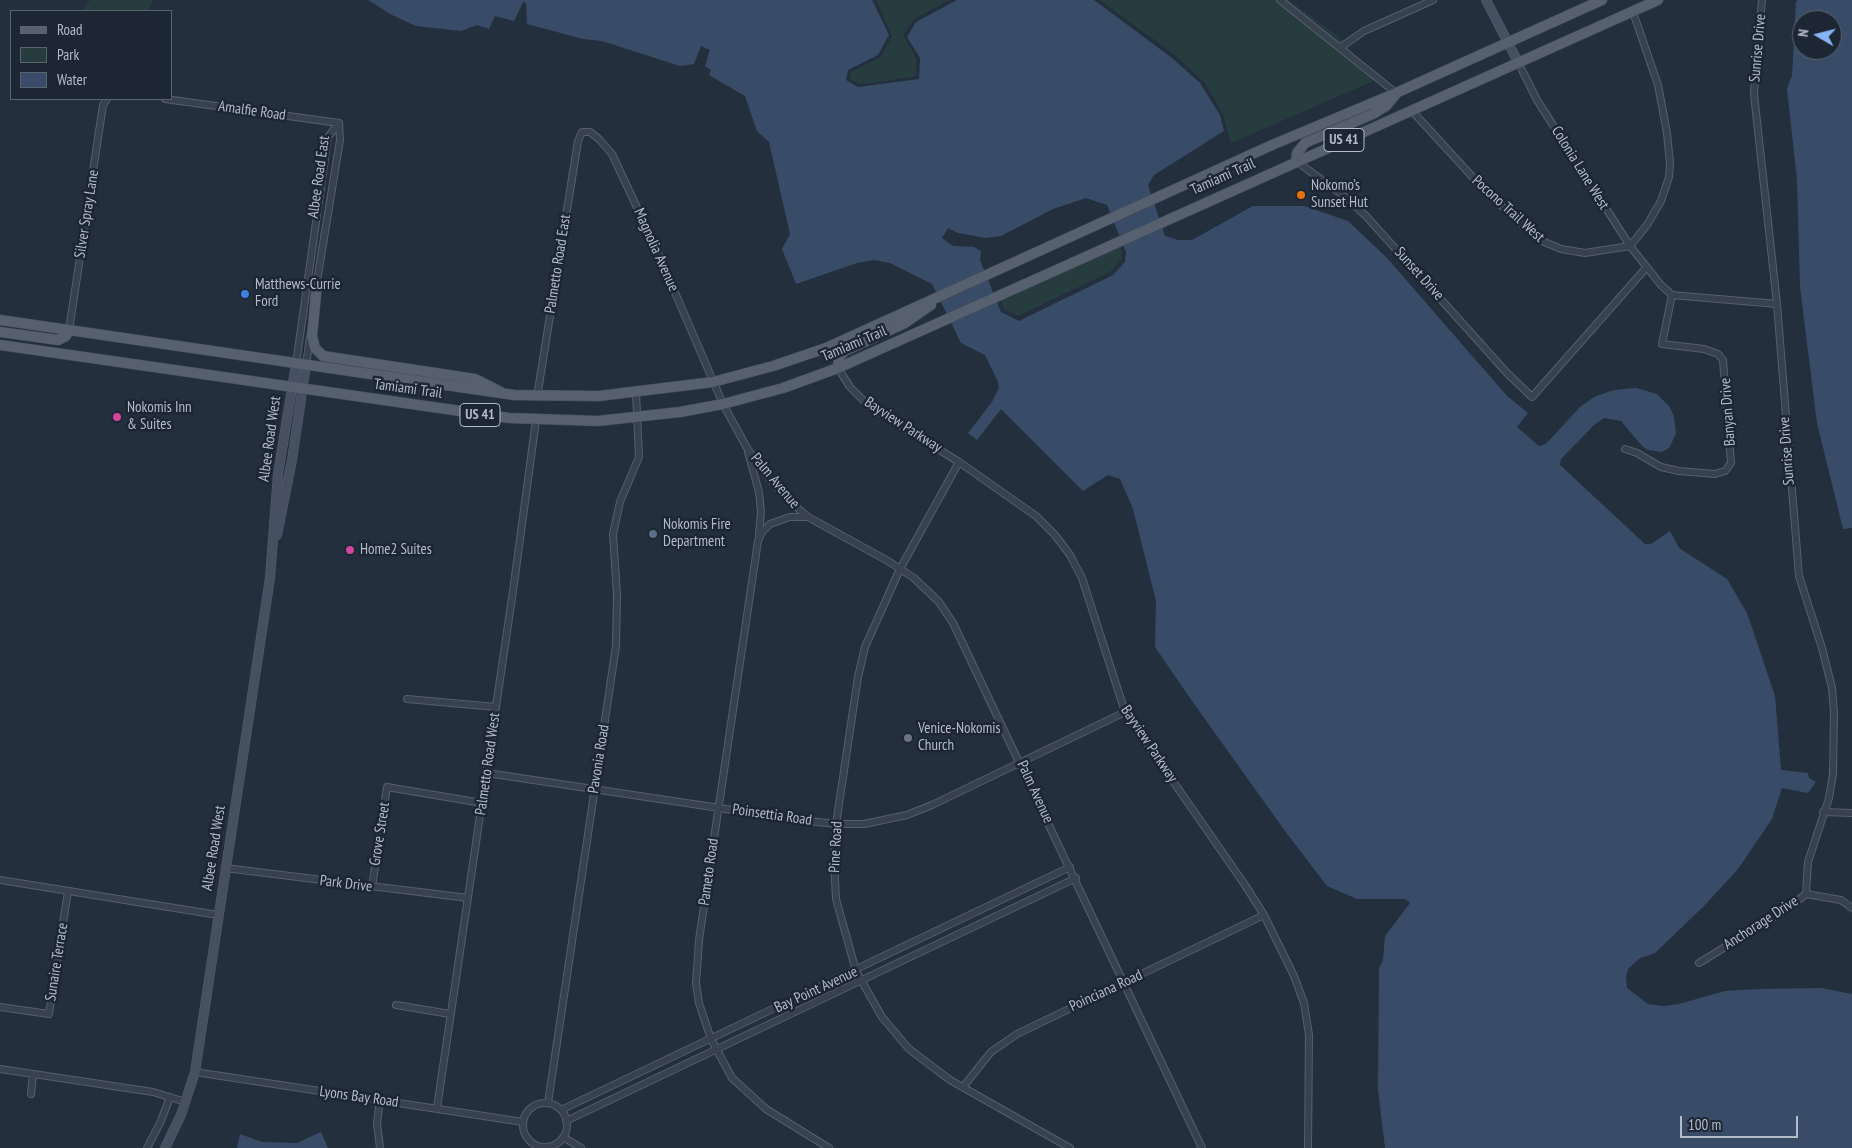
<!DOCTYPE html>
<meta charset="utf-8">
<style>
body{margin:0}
#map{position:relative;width:1852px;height:1148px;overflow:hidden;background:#242f3e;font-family:"PT Sans Narrow",sans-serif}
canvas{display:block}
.legend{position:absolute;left:10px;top:10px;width:162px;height:90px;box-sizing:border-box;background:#1d2633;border:1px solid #59626f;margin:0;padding:6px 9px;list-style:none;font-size:15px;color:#b4bcc9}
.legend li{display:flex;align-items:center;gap:10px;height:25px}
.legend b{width:25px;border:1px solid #59626f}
.north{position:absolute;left:1792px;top:10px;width:50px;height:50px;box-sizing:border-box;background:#1d2633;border:1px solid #59626f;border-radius:50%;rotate:278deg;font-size:14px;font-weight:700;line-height:20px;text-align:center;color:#b4bcc9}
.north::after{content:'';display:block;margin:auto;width:18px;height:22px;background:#8ab4f8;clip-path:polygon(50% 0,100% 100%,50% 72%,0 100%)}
.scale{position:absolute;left:1680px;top:1116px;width:118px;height:22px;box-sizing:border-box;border:2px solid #b4bcc9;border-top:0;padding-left:6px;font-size:15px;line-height:18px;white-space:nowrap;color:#b4bcc9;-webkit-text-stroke:4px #1d2633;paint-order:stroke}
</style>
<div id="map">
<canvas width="1852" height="1148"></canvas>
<ul class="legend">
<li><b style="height:6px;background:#56606e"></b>Road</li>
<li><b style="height:14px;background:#263c3f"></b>Park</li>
<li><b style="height:14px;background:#394c67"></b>Water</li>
</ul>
<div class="north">N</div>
<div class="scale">100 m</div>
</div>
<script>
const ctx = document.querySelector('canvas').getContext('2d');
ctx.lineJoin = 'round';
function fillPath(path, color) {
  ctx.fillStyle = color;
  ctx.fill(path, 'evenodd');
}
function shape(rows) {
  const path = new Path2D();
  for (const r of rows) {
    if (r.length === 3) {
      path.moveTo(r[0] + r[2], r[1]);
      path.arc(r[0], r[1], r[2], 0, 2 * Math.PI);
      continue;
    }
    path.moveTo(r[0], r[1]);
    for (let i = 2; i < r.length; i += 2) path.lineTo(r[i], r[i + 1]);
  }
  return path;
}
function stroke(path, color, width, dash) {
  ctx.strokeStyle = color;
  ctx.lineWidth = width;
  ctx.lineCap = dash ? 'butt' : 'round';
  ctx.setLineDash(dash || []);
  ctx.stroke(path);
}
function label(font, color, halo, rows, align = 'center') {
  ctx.font = font + ' "PT Sans Narrow",sans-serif';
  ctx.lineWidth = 5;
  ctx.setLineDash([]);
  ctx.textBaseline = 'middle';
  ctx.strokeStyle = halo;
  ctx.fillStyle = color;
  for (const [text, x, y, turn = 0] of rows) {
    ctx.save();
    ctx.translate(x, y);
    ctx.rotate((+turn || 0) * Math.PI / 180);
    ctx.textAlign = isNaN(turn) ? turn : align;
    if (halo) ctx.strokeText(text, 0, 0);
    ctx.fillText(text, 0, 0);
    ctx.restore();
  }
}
const green = shape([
 [90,0,153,0,149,11,81,11],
 [876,0,949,0,914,19,903,35,916,58,916,76,873,83,859,84,850,79,851,72,881,57,892,36],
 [1100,0,1289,0,1337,36,1378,79,1231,143,1223,114,1204,82,1175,55],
 [1120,245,1122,252,1121,260,1110,272,1018,316,1004,309,1001,301]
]);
const water = shape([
 [368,0,872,0,889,35,878,55,848,70,846,80,858,87,919,79,920,58,907,37,916,22,957,0,1094,0,1172,58,1200,83,1220,115,1224,131,1154,175,1148,185,1165,236,1178,240,1192,240,1253,206,1304,206,1348,221,1387,258,1507,396,1528,413,1517,427,1539,446,1546,444,1580,407,1594,397,1614,390,1636,388,1657,394,1670,407,1674,417,1676,434,1669,448,1662,452,1648,450,1642,446,1621,421,1604,418,1594,425,1561,459,1560,465,1645,544,1651,544,1670,531,1679,548,1727,579,1747,613,1775,696,1781,770,1808,773,1809,778,1816,782,1808,793,1782,788,1772,819,1738,869,1704,906,1655,953,1640,958,1628,969,1626,977,1627,988,1648,1004,1664,1006,1679,1004,1725,991,1760,989,1821,988,1852,994,1852,1148,1385,1148,1378,1090,1379,968,1383,960,1385,936,1410,903,1405,899,1357,899,1327,886,1285,831,1192,701,1155,647,1156,601,1133,509,1120,479,1108,475,1083,491,1001,409,977,440,968,433,992,402,999,388,998,382,985,355,961,343,932,284,890,263,874,260,857,263,796,284,782,249,790,234,769,142,757,131,745,96,709,75,711,70,705,66,710,50,701,46,694,64,680,66,602,41,583,39,527,24,526,3,523,2,514,21,495,16,489,29,477,25,461,31,416,26,392,15],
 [1086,198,1107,205,1126,252,1125,262,1113,275,1019,321,1001,312,980,260,981,251,974,247,953,246,942,238,948,228,958,233,986,238,1001,236,1053,209],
 [1798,0,1852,0,1852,528,1843,529,1817,423,1800,287,1797,180,1787,89,1792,76,1796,2],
 [1802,20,1832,20,1832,50,1802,50],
 [321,1132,328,1148,237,1148,240,1134,262,1142,297,1143]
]);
const street = shape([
 [1280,0,1396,93],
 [1762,0,1754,94,1777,304,1799,576,1822,648,1832,688,1834,712,1833,774,1829,798,1808,862,1806,894],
 [1341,47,1364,31,1433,0],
 [1519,64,1537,100,1630,246,1661,285,1672,295,1777,304],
 [165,99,339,123],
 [1412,111,1491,197,1542,241,1561,249,1585,253,1630,246,1647,225,1661,201,1669,177,1670,164,1667,133,1658,85,1633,12],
 [1296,161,1344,196,1366,216,1507,373,1532,397,1646,268],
 [316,287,340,140,339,123],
 [69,330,103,105,107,99],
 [296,364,328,137,339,123],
 [306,365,310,337],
 [838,368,850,387,869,406,959,462,1036,516,1055,535,1070,555,1082,578,1125,712,1245,885,1264,915,1294,976,1304,1003,1309,1035,1308,1148],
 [537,397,578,141,582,132,590,132,599,139,612,154,655,246,723,404,747,448,767,476,787,499,808,517,888,561,914,578,939,602,953,623,1202,1148],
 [1625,449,1637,453,1661,467,1679,471,1715,474,1725,471,1731,463,1723,360,1718,354,1704,349,1662,344,1672,295],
 [748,452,759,492,761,512,759,535],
 [959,462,900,569,865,647,858,677,836,824,834,861,836,899,856,971,882,1017,909,1049,950,1080,1070,1148],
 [806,517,790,517,770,524,762,532,758,541,699,940,696,983,699,1003,711,1039,732,1078,766,1109,829,1148],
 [407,699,496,707],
 [487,773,799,820,836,824,864,824,907,815,932,805,1125,712],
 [1823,812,1852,813],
 [225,868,468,898],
 [0,880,218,915],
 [372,887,387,787,482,803],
 [1699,963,1787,909,1806,894,1841,900,1852,908],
 [396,1005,450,1014],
 [0,1007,49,1014,68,891],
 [0,1069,153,1092,186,1102],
 [195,1072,523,1122],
 [963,1087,991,1052,1017,1034,1264,915],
 [31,1094,33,1074],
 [380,1099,377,1123,380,1148],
 [548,1103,616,646,617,595,613,534,620,502,639,457,636,393],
 [545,1125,22],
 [437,1108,513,591,536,420],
 [561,1110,1070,867],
 [566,1121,1076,878],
 [563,1137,581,1148],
 [147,1148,161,1121,170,1097]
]);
const secondary = shape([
 [1486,0,1519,64],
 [277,535,292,460,306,365],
 [165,1148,181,1115,195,1072,270,578,278,474,296,364]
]);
const primary = shape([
 [1296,161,1297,153,1305,143,1373,114,1386,106,1396,94],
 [317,284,312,336,315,348,323,356,475,379,501,392],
 [0,320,514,395,599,396,713,382,773,366,826,348,1272,145,1396,93,1602,0],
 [0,332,58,340,66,336,69,330],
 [0,345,509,418,598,421,680,412,723,404,783,388,838,368,1658,0],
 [838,368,839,357,845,351,905,323,931,305]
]);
const markers = [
 [1301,195,5,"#e8710a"],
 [245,294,5,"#3f7fe0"],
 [117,417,5,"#d1479c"],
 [653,534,5,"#5c6f8a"],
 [350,550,5,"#d1479c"],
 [908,738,5,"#6b7280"]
];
const shields = [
 [1344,140,40],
 [480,415,40]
];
const shieldNames = [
 ["US 41",1344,140],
 ["US 41",480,415]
];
const streetNames = [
 ["Sunrise Drive",1758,48,-85],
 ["Amalfie Road",252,111,8],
 ["Colonia Lane West",1580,168,58],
 ["Albee Road East",319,177,-82],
 ["Tamiami Trail",1223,177,-24],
 ["Pocono Trail West",1508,209,42],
 ["Silver Spray Lane",87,214,-81],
 ["Magnolia Avenue",656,250,66],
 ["Palmetto Road East",558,264,-81],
 ["Sunset Drive",1419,274,48],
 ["Tamiami Trail",854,344,-23],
 ["Tamiami Trail",408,389,8],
 ["Banyan Drive",1728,412,-94],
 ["Bayview Parkway",903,425,33],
 ["Albee Road West",270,439,-82],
 ["Sunrise Drive",1787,451,-94],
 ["Palm Avenue",775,481,50],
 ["Bayview Parkway",1149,744,56],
 ["Pavonia Road",599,759,-81],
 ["Palmetto Road West",488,764,-82],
 ["Palm Avenue",1035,792,65],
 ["Poinsettia Road",772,815,8],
 ["Grove Street",380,834,-81],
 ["Pine Road",836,847,-87],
 ["Albee Road West",214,848,-81],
 ["Pameto Road",709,872,-82],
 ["Park Drive",346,884,7],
 ["Anchorage Drive",1761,923,-33],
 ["Sunaire Terrace",57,962,-81],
 ["Bay Point Avenue",816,990,-25],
 ["Poinciana Road",1106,991,-25],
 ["Lyons Bay Road",359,1097,8]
];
const poiNames = [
 ["Nokomo’s",1311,186],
 ["Sunset Hut",1311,203],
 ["Matthews-Currie",255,285],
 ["Ford",255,302],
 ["Nokomis Inn",127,408],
 ["& Suites",127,425],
 ["Nokomis Fire",663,525],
 ["Department",663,542],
 ["Home2 Suites",360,550],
 ["Venice-Nokomis",918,729],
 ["Church",918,746]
];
fillPath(green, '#263c3f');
fillPath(water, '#394c67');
stroke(street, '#565f6c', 8);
stroke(secondary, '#565f6c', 10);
stroke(primary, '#414a57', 11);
stroke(street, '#38414e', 6);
stroke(secondary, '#465061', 9);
stroke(primary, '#56606e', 10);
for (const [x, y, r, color] of markers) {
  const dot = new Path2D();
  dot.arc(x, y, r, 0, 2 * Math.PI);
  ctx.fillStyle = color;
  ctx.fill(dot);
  stroke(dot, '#1d2633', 2);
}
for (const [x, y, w] of shields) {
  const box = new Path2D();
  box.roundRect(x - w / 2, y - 11.5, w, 23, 4);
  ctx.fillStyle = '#1d2633';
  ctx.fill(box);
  stroke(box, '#b4bcc9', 1);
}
label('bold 14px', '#b4bcc9', null, shieldNames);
label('15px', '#b4bcc9', '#1d2633', streetNames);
label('15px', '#b4bcc9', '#1d2633', poiNames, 'left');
</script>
